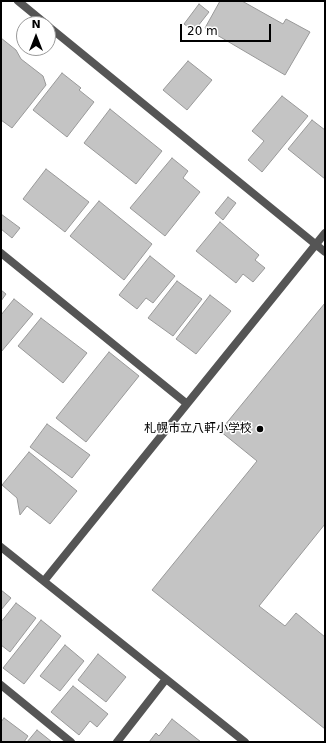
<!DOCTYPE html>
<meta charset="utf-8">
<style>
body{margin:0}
#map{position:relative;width:326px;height:743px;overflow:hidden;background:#fff;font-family:"DejaVu Sans",sans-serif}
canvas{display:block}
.frame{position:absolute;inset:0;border:2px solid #000;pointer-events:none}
.north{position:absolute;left:16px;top:16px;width:40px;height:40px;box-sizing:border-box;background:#fff;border:1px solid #999;border-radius:50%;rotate:0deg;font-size:11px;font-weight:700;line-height:16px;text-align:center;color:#000}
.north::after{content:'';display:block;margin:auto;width:14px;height:18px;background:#000;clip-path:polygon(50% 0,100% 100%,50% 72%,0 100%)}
.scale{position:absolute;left:180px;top:24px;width:91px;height:18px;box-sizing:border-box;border:2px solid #000;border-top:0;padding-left:5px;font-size:12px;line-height:14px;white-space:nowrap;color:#000;-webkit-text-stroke:3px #fff;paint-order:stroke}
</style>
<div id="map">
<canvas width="326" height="743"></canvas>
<div class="frame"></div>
<div class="north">N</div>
<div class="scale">20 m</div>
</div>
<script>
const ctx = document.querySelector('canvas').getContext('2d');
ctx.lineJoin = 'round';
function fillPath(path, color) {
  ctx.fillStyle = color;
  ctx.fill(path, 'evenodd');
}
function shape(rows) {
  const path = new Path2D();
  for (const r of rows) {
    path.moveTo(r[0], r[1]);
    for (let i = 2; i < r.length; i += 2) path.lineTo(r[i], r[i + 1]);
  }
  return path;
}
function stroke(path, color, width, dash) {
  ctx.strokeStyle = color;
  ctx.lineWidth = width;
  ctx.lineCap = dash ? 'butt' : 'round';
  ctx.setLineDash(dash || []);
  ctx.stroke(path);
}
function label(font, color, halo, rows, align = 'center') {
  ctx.font = font + ' "DejaVu Sans","Noto Sans JP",sans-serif';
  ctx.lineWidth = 3;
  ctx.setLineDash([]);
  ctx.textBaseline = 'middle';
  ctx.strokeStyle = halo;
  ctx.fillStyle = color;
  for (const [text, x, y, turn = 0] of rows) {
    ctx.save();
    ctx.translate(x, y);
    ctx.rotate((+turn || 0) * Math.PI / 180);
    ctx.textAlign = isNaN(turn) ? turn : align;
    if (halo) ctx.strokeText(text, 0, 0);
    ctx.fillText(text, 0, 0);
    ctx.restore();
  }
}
const building = shape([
 [220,1,242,1,283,24,286,19,310,32,285,75,205,28,220,1],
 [199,4,209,12,194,31,184,24,199,4],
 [1,38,16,50,21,59,43,76,46,85,12,128,1,120,1,38],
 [188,61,212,80,187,110,163,90,188,61],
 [62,73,81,88,79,90,94,102,67,137,33,110,62,73],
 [282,96,308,116,262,172,248,160,264,141,252,131,282,96],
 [110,109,162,151,136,184,84,143,110,109],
 [312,120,325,130,325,179,288,149,312,120],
 [172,158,188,171,183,178,200,192,165,236,130,208,172,158],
 [46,169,89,202,65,232,23,199,46,169],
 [228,197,236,203,223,220,215,213,228,197],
 [99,201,152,244,124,280,70,236,99,201],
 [1,214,20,228,12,238,1,229,1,214],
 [220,222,259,255,255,260,265,268,253,282,243,274,236,283,196,251,220,222],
 [150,256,175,276,153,303,146,298,137,309,119,295,150,256],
 [177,281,202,299,173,336,148,318,177,281],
 [1,290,6,294,1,301,1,290],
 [210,295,231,311,196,354,176,339,210,295],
 [14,299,33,314,1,352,1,315,14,299],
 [325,303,325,524,259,606,285,626,296,613,325,637,325,729,152,590,257,461,220,431,325,303],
 [41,318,87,353,63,383,18,346,41,318],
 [109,352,139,376,86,442,56,418,109,352],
 [47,424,90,455,72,478,30,447,47,424],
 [29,452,77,491,50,524,27,506,20,515,17,498,2,485,29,452],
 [1,590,11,598,1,610,1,590],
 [16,603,36,618,10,652,1,645,1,622,16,603],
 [41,620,61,636,24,684,3,668,41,620],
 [65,645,84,661,60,691,40,676,65,645],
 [98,654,126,677,106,702,78,680,98,654],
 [73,686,108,714,97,727,90,721,79,735,51,712,73,686],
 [4,718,28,736,24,742,1,742,1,722,4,718],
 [172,719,201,742,149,742,156,733,159,736,172,719],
 [37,730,52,742,27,742,37,730]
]);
const service = shape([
 [1,685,71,742]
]);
const minor = shape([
 [18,1,46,24],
 [48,26,325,252],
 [1,253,186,403],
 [1,547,245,742],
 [44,581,325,233],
 [117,742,166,679]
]);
const markers = [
 [260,429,4,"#000"]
];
const poiNames = [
 ["札幌市立八軒小学校",252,429]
];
fillPath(building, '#c4c4c4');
stroke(building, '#999', 1);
stroke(service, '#555', 8);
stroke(minor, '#555', 8);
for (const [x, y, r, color] of markers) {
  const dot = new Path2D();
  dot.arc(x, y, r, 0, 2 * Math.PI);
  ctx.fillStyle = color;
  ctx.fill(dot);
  stroke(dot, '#fff', 1.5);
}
label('12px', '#000', '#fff', poiNames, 'right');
</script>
